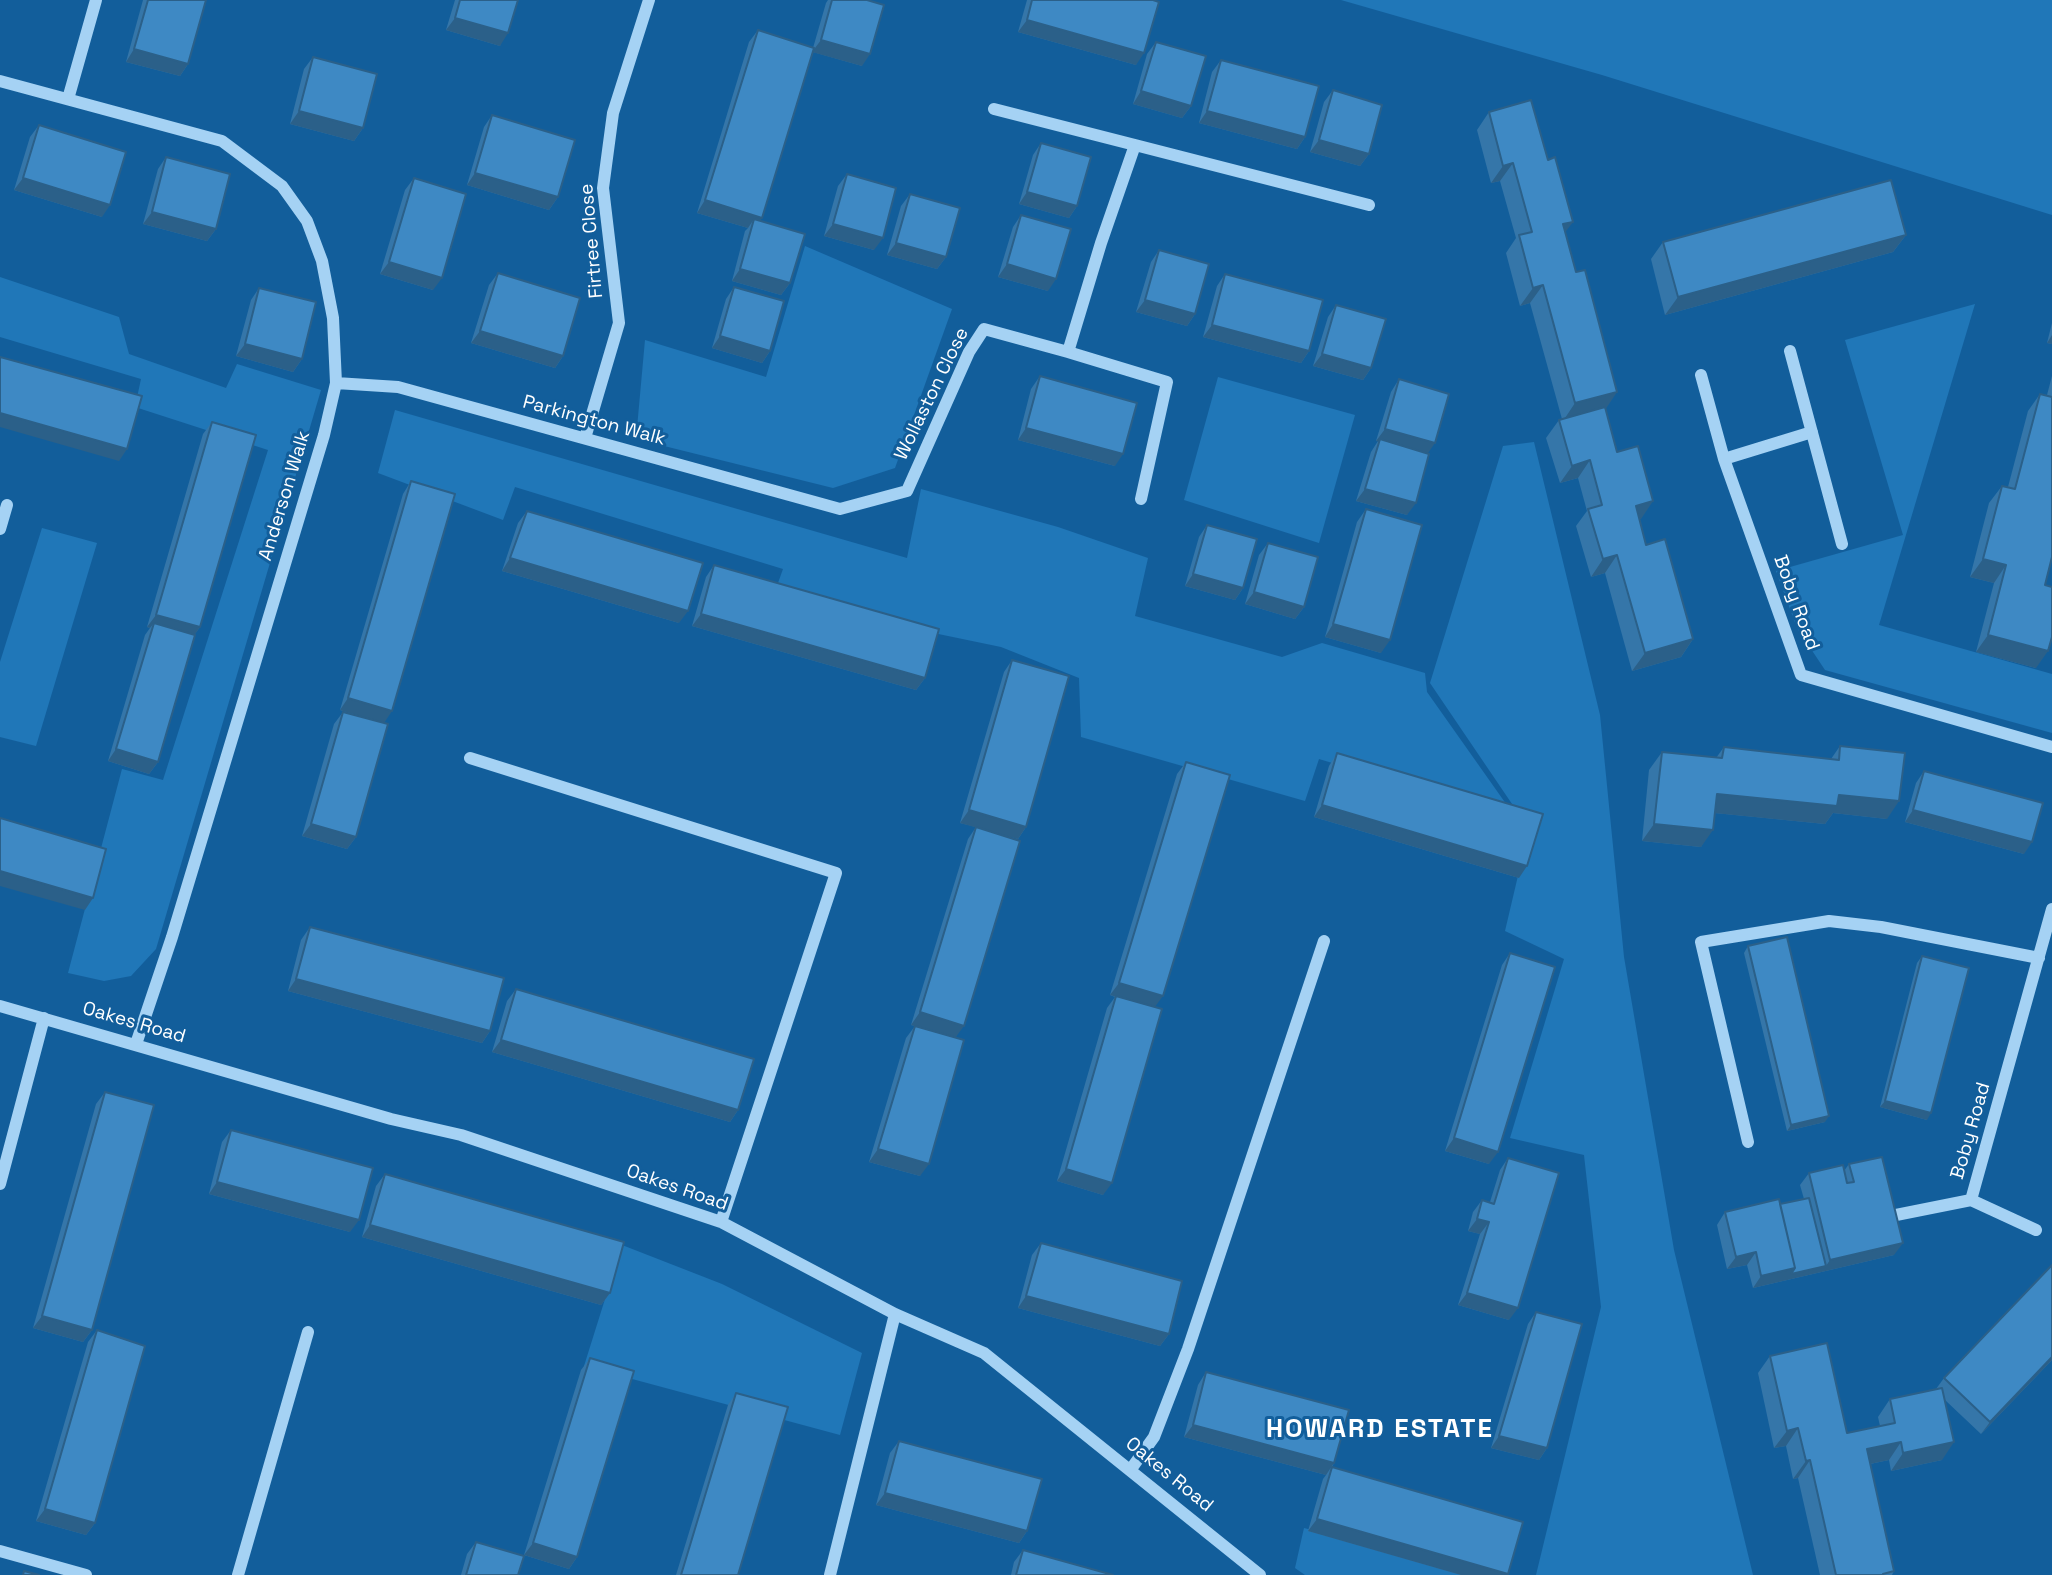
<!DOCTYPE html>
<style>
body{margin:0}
canvas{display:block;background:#125e9b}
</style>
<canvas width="2052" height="1575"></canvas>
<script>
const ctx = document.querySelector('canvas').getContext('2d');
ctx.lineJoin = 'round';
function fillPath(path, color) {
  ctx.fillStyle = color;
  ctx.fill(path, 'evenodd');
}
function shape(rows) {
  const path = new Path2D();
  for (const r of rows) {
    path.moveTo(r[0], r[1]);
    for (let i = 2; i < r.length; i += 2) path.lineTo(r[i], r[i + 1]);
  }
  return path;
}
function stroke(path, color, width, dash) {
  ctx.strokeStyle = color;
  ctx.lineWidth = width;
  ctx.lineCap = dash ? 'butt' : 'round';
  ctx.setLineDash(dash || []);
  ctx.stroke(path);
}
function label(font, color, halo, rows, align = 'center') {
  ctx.font = font + ' "Space Grotesk",sans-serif';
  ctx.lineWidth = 6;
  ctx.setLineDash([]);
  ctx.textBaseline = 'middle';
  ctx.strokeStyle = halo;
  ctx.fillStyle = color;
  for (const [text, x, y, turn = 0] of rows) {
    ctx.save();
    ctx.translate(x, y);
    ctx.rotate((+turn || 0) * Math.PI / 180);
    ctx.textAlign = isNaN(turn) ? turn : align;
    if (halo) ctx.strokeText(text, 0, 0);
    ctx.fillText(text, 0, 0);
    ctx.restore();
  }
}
const green = shape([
 [1341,0,2052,0,2052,215,1602,75],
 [805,246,952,309,895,468,833,488,636,439,645,340,766,377],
 [0,277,119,317,129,354,226,388,237,364,321,390,156,949,131,976,104,981,68,973,122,769,163,780,268,450,135,407,141,379,0,337],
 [1975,304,1879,625,2052,674,2052,733,1825,670,1797,628,1776,571,1903,535,1845,340],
 [1218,377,1355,415,1319,543,1184,500],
 [395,410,907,558,921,489,1058,527,1148,558,1135,616,1282,657,1322,643,1425,673,1427,692,1516,818,1319,759,1305,801,1081,737,1079,678,1001,647,924,631,778,583,783,569,515,487,503,520,378,473],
 [1534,442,1600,715,1624,957,1674,1250,1753,1575,1536,1575,1601,1307,1584,1155,1510,1138,1564,959,1505,931,1529,829,1430,683,1503,446],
 [42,528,97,543,36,746,0,737,0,662],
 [622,1245,722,1284,862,1353,840,1435,584,1366],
 [1304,1528,1483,1575,1305,1575,1295,1568]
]);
const minor = shape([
 [0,81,222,141,282,186,307,221,322,261,333,318,336,383,324,435,172,937,136,1044],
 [68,99,96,0],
 [994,109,1135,145],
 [1790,351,1842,544],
 [1068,352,1167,382,1141,499],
 [1701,375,1724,459,1801,675,2052,747],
 [336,383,398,387,840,509,907,491,969,352,984,329,1068,352,1101,243,1135,145,1369,205],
 [585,438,619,323,603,188,613,113,649,0],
 [1724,459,1812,432],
 [0,529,7,505],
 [470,758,836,873,721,1222],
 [0,1006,391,1119,461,1135,721,1222,895,1314,984,1353,1260,1575],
 [1748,1142,1701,942,1829,921,1881,927,2039,958],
 [0,1184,44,1018],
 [1971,1200,2052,909],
 [1896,1215,1971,1200,2036,1230],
 [1131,1469,1154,1437,1188,1349,1324,941],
 [0,1551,86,1575],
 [238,1575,308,1332],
 [830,1575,895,1314]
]);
const wall = shape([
 [143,0,206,0,188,64,180,76,126,62],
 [455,0,518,0,500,46,446,30],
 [828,0,867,0,862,66,813,52,762,218,760,221,790,283,781,295,732,281,745,231,748,228,697,213,749,42,758,30,813,48,826,3],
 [1027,0,1153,0,1136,65,1018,32],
 [1156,42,1191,106,1182,118,1133,104,1147,54],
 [313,57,363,128,354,141,290,124,304,69],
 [1221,60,1305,137,1297,149,1199,123,1212,72],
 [1333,90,1369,154,1360,166,1310,152,1324,102],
 [1489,112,1565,232,1605,409,1617,452,1641,519,1639,519,1646,545,1693,639,1681,657,1632,671,1605,573,1591,577,1576,526,1587,511,1578,478,1560,483,1546,438,1559,420,1562,419,1530,303,1520,306,1506,253,1516,238,1500,181,1491,183,1477,130],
 [492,115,558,197,549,210,467,185,484,127],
 [39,125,102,217,14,190,30,137],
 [1041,143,1077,206,1069,218,1019,204,1033,155],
 [166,157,216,229,207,241,143,224,158,169],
 [847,174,874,250,824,236,838,186],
 [414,178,433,290,380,274,405,190],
 [910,194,946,257,937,269,887,255,901,206],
 [1021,215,1048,291,998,277,1013,227],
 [1906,235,1893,252,1665,315,1651,259,1663,242],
 [1159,250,1195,314,1187,326,1136,312,1151,262],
 [498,273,563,356,555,368,471,343,489,285],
 [1225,274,1309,351,1301,363,1203,337,1217,286],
 [734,287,770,351,762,363,712,348,726,299],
 [259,288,302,359,293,372,236,356,251,300],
 [1336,305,1371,368,1363,380,1313,366,1328,317],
 [2052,323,2052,344,2047,343],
 [1040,376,1115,466,1018,440,1031,389],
 [2052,376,2052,557,2045,585,2036,668,1976,652,1994,583,1970,577,1989,503,2002,486,2008,487,2028,411,2040,394,2047,395],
 [1399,379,1428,453,1407,515,1356,501,1371,452,1378,441,1376,441,1391,392],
 [212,422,200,627,194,635,158,762,149,774,108,761,145,635,150,628,147,627,203,434],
 [411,481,384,723,340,710,403,494],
 [1366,509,1381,653,1325,637,1357,522],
 [527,511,679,623,502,571,518,523],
 [1207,525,1243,588,1235,600,1185,586,1199,537],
 [1268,543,1304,607,1295,619,1245,604,1259,555],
 [714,565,925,678,916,690,692,626,706,577],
 [1012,660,1026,827,1018,839,977,827,956,1038,920,1176,869,1162,906,1038,915,1026,911,1025,968,839,976,827,960,823,1004,672],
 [343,712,356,837,347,849,302,836,334,724],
 [1840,746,1887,819,1833,813,1825,824,1715,813,1701,847,1642,841,1649,770,1662,752,1716,758,1724,747,1831,759],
 [1337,753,1519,878,1314,817,1329,766],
 [1186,762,1155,1007,1103,1195,1057,1181,1107,1008,1115,997,1110,995,1177,774],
 [1924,771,2024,854,1905,822,1916,783],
 [310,927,490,1031,482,1043,288,991,301,940],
 [1748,946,1825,1122,1787,1131,1744,953],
 [1510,953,1489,1164,1445,1151,1502,965],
 [1922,956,1927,1120,1880,1107,1917,963],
 [516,989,738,1110,730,1122,492,1052,507,1001],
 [105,1092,92,1330,83,1342,33,1328,96,1104],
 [231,1130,350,1232,209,1194,222,1142],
 [1508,1158,1509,1320,1458,1305,1480,1234,1468,1231,1473,1212,1482,1200,1490,1202,1500,1170],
 [1849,1164,1894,1255,1753,1288,1747,1265,1727,1269,1717,1225,1725,1212,1780,1204,1804,1199,1800,1185,1809,1173,1844,1171],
 [385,1174,610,1293,601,1305,362,1237,376,1186],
 [1041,1243,1169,1334,1160,1346,1018,1308,1032,1255],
 [1536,1312,1547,1448,1539,1460,1491,1448,1528,1324],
 [97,1330,95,1523,86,1535,36,1521,88,1342],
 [1770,1356,1847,1433,1880,1426,1878,1417,1890,1399,1936,1389,1944,1378,2052,1360,1981,1434,1945,1400,1942,1460,1891,1471,1889,1460,1870,1464,1894,1571,1892,1575,1820,1575,1798,1478,1793,1479,1786,1446,1774,1448,1758,1373],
 [590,1358,577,1557,569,1569,524,1555,581,1370],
 [1206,1372,1334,1463,1332,1467,1508,1575,1461,1575,1308,1531,1323,1479,1326,1475,1184,1437,1198,1385],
 [736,1393,738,1575,676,1575,728,1405],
 [899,1441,1027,1531,1019,1543,876,1505,890,1453],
 [476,1542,518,1575,461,1575,467,1554],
 [1023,1550,1113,1575,1011,1575,1014,1562]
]);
const shadedWall = shape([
 [455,18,508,33,500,46,446,30],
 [1027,20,1144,53,1136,65,1018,32],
 [821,40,870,54,862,66,812,52],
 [134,49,188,64,180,76,126,62],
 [1141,91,1191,106,1182,118,1133,104],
 [299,111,363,128,354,141,290,124],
 [1207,111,1305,137,1297,149,1199,123],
 [1319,140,1369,154,1360,166,1310,152],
 [1513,163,1500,181,1491,183,1503,166],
 [475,173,558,197,549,210,467,185],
 [23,178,110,205,102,217,14,190],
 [1027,192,1077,206,1069,218,1019,204],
 [705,200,762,218,753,230,754,219,748,228,697,213],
 [152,212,216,229,207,241,143,224],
 [1573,222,1560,239,1563,224],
 [833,224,883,238,874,250,824,236],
 [1906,235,1893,252,1665,315,1678,297],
 [896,243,946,257,937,269,887,255],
 [389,262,442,278,433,290,380,274],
 [1007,264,1056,279,1048,291,998,277],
 [740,269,790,283,781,295,732,281],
 [1543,285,1530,303,1520,306,1533,288],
 [1145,300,1195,314,1187,326,1136,312],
 [1212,325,1309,351,1301,363,1203,337],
 [480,331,563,356,555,368,471,343],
 [2052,335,2052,344,2047,343],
 [720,336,770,351,762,363,712,348],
 [245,344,302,359,293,372,236,356],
 [1322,354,1371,368,1363,380,1313,366],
 [1617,392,1605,410,1563,421,1575,403],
 [0,413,127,449,119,461,0,427],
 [1026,428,1123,454,1115,466,1018,440],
 [1385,429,1435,443,1426,456,1376,441],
 [1590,460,1578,478,1560,483,1572,466],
 [1365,489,1416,503,1407,515,1356,501],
 [1653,501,1641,519,1623,524,1636,506],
 [1617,555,1605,573,1591,577,1603,559],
 [510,558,688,611,679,623,502,571],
 [1983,559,2006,565,1994,583,1970,577],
 [1193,574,1243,588,1235,600,1185,586],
 [1254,592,1304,607,1295,619,1245,604],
 [701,614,925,678,916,690,692,626],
 [156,615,200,627,191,640,154,623,150,628,147,627],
 [1333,624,1390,640,1381,653,1325,637],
 [1988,635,2048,651,2036,668,1976,652],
 [1693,639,1681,657,1632,671,1645,653],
 [348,698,392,711,384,723,340,710],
 [116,749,158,762,149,774,108,761],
 [1717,794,1839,795,1899,801,1887,819,1833,813,1825,824,1704,812],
 [1322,805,1527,866,1519,878,1314,817],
 [969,810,1026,827,1018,839,960,823],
 [1913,810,2032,842,2024,854,1905,822],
 [311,824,356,837,347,849,302,836],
 [1654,824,1713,830,1701,847,1642,841],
 [0,871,93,898,85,910,0,886],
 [296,979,490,1031,482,1043,288,991],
 [1119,983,1163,996,1154,1008,1110,995],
 [920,1012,964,1026,955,1038,911,1025],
 [501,1040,738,1110,730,1122,492,1052],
 [1885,1101,1931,1113,1927,1120,1880,1107],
 [1829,1116,1825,1122,1787,1131,1791,1125],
 [1454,1138,1498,1152,1489,1164,1445,1151],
 [878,1149,929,1164,920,1176,869,1162],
 [1066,1169,1112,1183,1103,1195,1057,1181],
 [217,1182,359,1220,350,1232,209,1194],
 [1477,1219,1489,1222,1480,1234,1468,1231],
 [370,1225,610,1293,601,1305,362,1237],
 [1903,1243,1894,1255,1753,1288,1761,1276,1795,1268,1826,1266,1830,1260],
 [1756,1252,1747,1265,1727,1269,1736,1257],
 [1467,1293,1518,1308,1509,1320,1458,1305],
 [1026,1296,1169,1334,1160,1346,1018,1308],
 [42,1316,92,1330,83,1342,33,1328],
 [2052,1357,2052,1360,1981,1434,1990,1422],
 [1193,1425,1334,1463,1326,1475,1184,1437],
 [1798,1428,1786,1446,1774,1448,1787,1431],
 [1499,1436,1547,1448,1539,1460,1491,1448],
 [1901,1442,1889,1460,1855,1467,1867,1449],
 [1954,1442,1942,1460,1891,1471,1903,1453],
 [1810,1460,1798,1478,1793,1479,1806,1461],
 [885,1493,1027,1531,1019,1543,876,1505],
 [45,1509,95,1523,86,1535,36,1521],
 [1317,1519,1508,1574,1508,1575,1461,1575,1308,1531],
 [533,1543,577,1557,569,1569,524,1555]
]);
const building = shape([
 [148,0,206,0,188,64,134,49,148,0],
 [460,0,518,0,508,33,455,18,460,0],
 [832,0,867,0,884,5,870,54,821,40,832,0],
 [1032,0,1153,0,1159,2,1144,53,1027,20,1032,0],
 [758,30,814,48,762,218,705,200,758,30],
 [1156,42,1206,56,1191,106,1141,91,1156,42],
 [313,57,377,74,363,128,299,111,313,57],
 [1221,60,1319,86,1305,137,1207,111,1221,60],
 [1333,90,1382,105,1369,154,1319,140,1333,90],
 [1531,100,1548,160,1555,157,1573,222,1563,224,1576,272,1585,270,1617,392,1575,403,1543,285,1533,288,1519,235,1532,232,1513,163,1503,166,1489,112,1531,100],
 [492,115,575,140,558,197,475,173,492,115],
 [39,125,126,152,110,205,23,178,39,125],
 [1041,143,1091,157,1077,206,1027,192,1041,143],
 [166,157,230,174,216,229,152,212,166,157],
 [847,174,896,188,883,238,833,224,847,174],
 [414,178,466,194,442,278,389,262,414,178],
 [1891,180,1906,235,1678,297,1663,242,1891,180],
 [910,194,960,208,946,257,896,243,910,194],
 [1021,215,1071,229,1056,279,1007,264,1021,215],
 [754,219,805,234,790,283,740,269,754,219],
 [1159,250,1209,264,1195,314,1145,300,1159,250],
 [498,273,580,298,563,356,480,331,498,273],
 [1225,274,1323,300,1309,351,1212,325,1225,274],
 [734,287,784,301,770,351,720,336,734,287],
 [259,288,316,302,302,359,245,344,259,288],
 [1336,305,1386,319,1371,368,1322,354,1336,305],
 [0,357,142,396,127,449,0,413,0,357],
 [1040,376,1137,403,1123,454,1026,428,1040,376],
 [1399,379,1449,394,1435,443,1385,429,1399,379],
 [2040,394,2052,397,2052,557,2045,585,2052,587,2052,637,2048,651,1988,635,2006,565,1983,559,2002,486,2015,489,2040,394],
 [1605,407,1617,452,1638,446,1653,501,1636,506,1646,545,1665,539,1693,639,1645,653,1617,555,1603,559,1588,509,1602,505,1590,460,1572,466,1559,420,1605,407],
 [212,422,256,435,200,627,156,615,212,422],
 [1380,439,1429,454,1416,503,1365,489,1380,439],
 [411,481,455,494,392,711,348,698,411,481],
 [1366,509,1422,525,1390,640,1333,624,1366,509],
 [527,511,703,563,688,611,510,558,527,511],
 [1207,525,1257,539,1243,588,1193,574,1207,525],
 [1268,543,1318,557,1304,607,1254,592,1268,543],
 [714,565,939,629,925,678,701,614,714,565],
 [154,623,195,635,158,762,116,749,154,623],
 [1012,660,1069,676,1026,827,969,810,1012,660],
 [343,712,388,724,356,837,311,824,343,712],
 [1840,746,1905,753,1899,801,1839,795,1837,806,1717,794,1713,830,1654,824,1662,752,1722,758,1724,747,1839,760,1840,746],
 [1337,753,1543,814,1527,866,1322,805,1337,753],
 [1186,762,1230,775,1163,996,1119,983,1186,762],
 [1924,771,2043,803,2032,842,1913,810,1924,771],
 [0,818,106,849,93,898,0,871,0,818],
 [976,827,1020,841,964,1026,920,1012,976,827],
 [310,927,504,978,490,1031,296,979,310,927],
 [1787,937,1829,1116,1791,1125,1748,946,1787,937],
 [1510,953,1555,967,1498,1152,1454,1138,1510,953],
 [1922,956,1969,968,1931,1113,1885,1101,1922,956],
 [516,989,754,1059,738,1110,501,1040,516,989],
 [1116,996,1162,1009,1112,1183,1066,1169,1116,996],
 [915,1026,964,1040,929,1164,878,1149,915,1026],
 [105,1092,154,1105,92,1330,42,1316,105,1092],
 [231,1130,373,1168,359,1220,217,1182,231,1130],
 [1882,1157,1903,1243,1830,1260,1809,1173,1843,1165,1847,1183,1854,1182,1849,1164,1882,1157],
 [1508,1158,1559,1173,1518,1308,1467,1293,1489,1222,1477,1219,1482,1200,1494,1204,1508,1158],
 [385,1174,624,1242,610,1293,370,1225,385,1174],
 [1809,1198,1826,1266,1791,1274,1795,1268,1780,1204,1809,1198],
 [1779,1199,1795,1268,1761,1276,1756,1252,1736,1257,1725,1212,1779,1199],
 [1041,1243,1182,1281,1169,1334,1026,1296,1041,1243],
 [2052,1265,2052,1357,1990,1422,1944,1378,2052,1265],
 [1536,1312,1582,1324,1547,1448,1499,1436,1536,1312],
 [97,1330,145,1346,95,1523,45,1509,97,1330],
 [1827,1343,1847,1433,1895,1423,1890,1399,1942,1388,1954,1442,1903,1453,1901,1442,1867,1449,1894,1571,1883,1574,1883,1575,1836,1575,1810,1460,1806,1461,1798,1428,1787,1431,1770,1356,1827,1343],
 [590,1358,634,1371,577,1557,533,1543,590,1358],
 [1206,1372,1349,1410,1334,1463,1193,1425,1206,1372],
 [736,1393,788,1407,738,1575,681,1575,736,1393],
 [899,1441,1042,1479,1027,1531,885,1493,899,1441],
 [1332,1467,1523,1522,1508,1574,1317,1519,1332,1467],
 [476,1542,524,1556,518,1575,466,1575,476,1542],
 [1023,1550,1113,1575,1016,1575,1023,1550],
 [24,1571,39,1575,23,1575,24,1571]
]);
const streetNames = [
 ["Firtree Close",592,241,-95],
 ["Wollaston Close",932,394,-64],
 ["Parkington Walk",594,421,15],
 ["Anderson Walk",285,496,-73],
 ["Boby Road",1796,603,70],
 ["Oakes Road",134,1023,16],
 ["Boby Road",1971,1131,-74],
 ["Oakes Road",677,1188,19],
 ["Oakes Road",1169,1475,39]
];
const districtNames = [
 ["HOWARD ESTATE",1380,1430]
];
fillPath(green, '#2077b8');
stroke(minor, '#a5d2f4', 12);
fillPath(wall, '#3576a9');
fillPath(shadedWall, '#2b6089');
fillPath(building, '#3e89c4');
stroke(building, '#2b6089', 2);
label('19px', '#fff', '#125e9b', streetNames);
ctx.letterSpacing = '2px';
label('bold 26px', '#fff', '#125e9b', districtNames);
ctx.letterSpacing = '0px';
</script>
